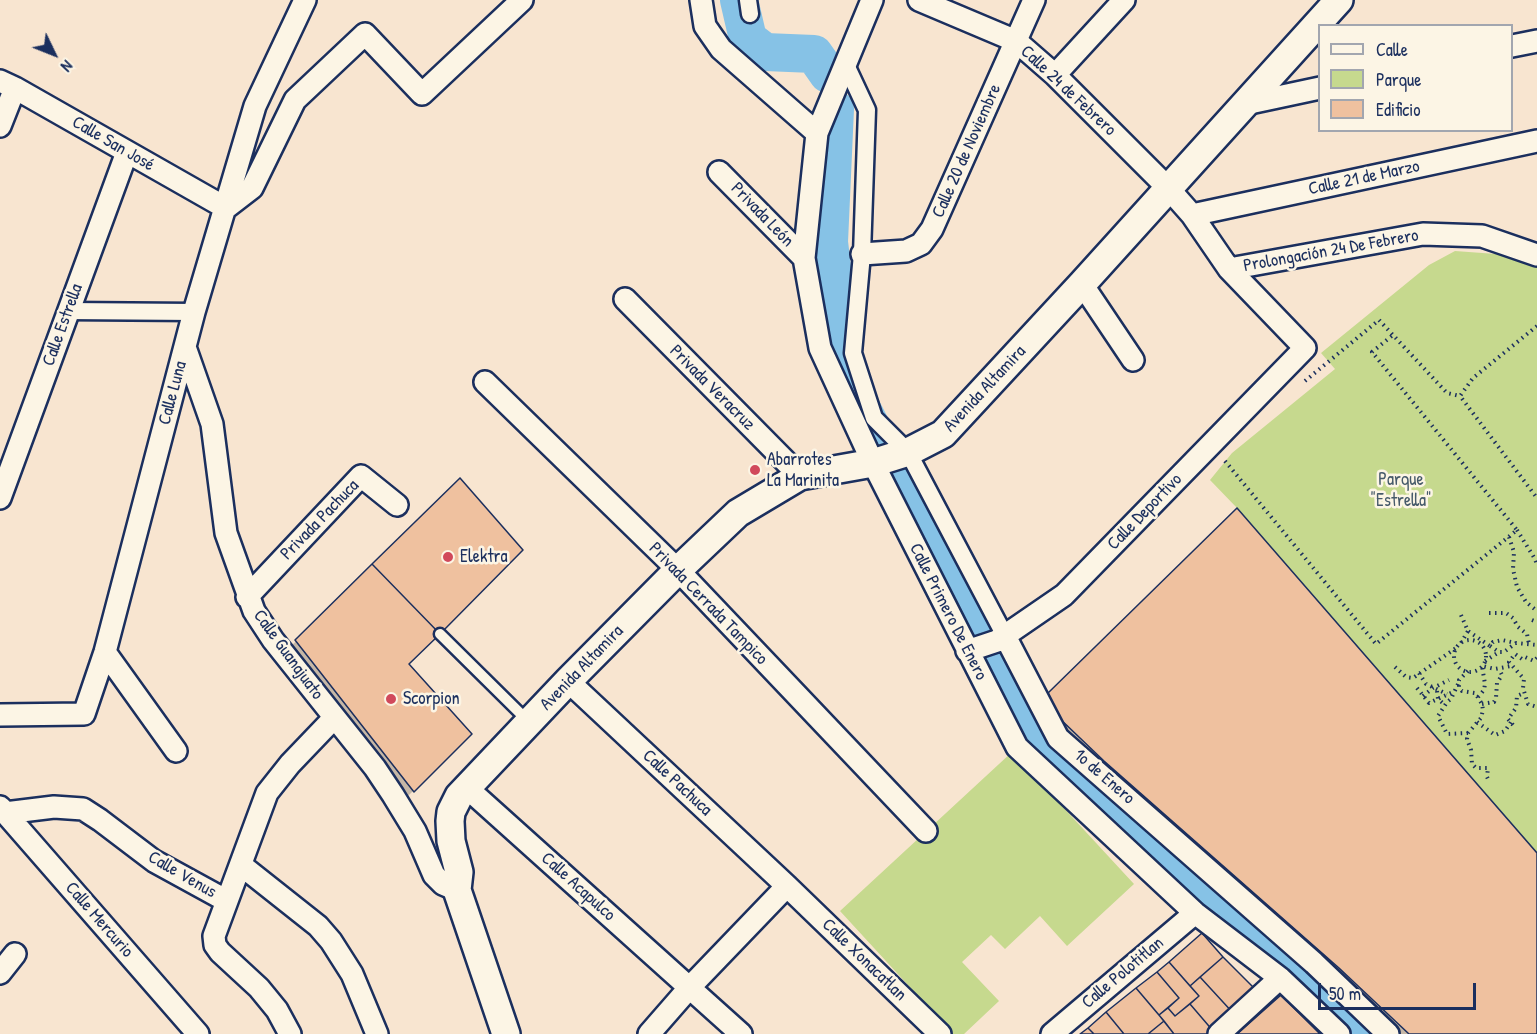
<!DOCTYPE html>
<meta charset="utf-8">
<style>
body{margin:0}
#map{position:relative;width:1537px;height:1034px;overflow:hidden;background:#f8e5d0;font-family:"Patrick Hand",sans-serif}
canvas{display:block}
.legend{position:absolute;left:1318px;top:24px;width:195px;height:108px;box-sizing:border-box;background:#fcf5e5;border:2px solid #a2a6af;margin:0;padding:8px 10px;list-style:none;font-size:18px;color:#1b2f5e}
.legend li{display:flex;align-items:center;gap:12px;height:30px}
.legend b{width:30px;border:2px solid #a2a6af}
.north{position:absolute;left:24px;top:24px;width:60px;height:60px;-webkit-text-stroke:4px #fcf5e5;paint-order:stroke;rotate:133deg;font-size:16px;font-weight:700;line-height:24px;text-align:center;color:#1b2f5e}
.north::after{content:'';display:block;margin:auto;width:21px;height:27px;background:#1b2f5e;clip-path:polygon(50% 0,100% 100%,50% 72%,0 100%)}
.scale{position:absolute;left:1318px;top:983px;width:158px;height:27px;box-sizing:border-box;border:3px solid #1b2f5e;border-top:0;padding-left:8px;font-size:18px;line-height:21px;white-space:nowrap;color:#1b2f5e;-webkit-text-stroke:4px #fcf5e5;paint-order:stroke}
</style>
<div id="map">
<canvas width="1537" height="1034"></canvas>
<ul class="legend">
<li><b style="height:8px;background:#fcf5e5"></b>Calle</li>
<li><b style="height:16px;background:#c6d98e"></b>Parque</li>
<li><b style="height:16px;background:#efc19f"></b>Edificio</li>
</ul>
<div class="north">N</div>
<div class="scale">50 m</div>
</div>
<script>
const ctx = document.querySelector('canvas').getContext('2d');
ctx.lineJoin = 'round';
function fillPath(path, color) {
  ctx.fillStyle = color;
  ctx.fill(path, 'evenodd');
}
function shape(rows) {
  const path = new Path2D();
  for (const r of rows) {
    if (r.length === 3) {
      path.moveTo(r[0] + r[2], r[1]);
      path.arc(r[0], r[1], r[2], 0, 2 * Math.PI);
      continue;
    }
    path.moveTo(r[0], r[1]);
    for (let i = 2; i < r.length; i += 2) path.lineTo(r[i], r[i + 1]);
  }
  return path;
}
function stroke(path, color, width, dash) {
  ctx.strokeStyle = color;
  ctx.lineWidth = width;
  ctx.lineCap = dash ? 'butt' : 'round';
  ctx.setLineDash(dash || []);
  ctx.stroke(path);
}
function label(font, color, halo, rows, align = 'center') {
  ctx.font = font + ' "Patrick Hand",sans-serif';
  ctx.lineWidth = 5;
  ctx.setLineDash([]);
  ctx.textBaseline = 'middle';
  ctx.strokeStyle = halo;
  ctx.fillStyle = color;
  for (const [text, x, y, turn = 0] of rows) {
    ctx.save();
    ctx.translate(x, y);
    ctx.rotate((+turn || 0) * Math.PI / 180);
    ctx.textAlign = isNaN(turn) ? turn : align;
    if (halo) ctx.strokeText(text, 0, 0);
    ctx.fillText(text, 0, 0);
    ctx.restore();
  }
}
const green = shape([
 [1455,251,1537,257,1537,853,1237,508,1210,480,1232,453,1335,369,1321,353,1429,265],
 [1012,752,1134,884,1067,946,1040,916,1005,949,991,935,962,962,999,1001,964,1034,953,1034,840,911]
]);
const shadow = shape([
 [460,480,407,664,470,734,398,806,281,656],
 [1237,510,1537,855,1537,1034,1386,1034,1037,706]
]);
const river = shape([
 [739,0,748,39,765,52,814,54,828,74],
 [835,109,829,242,845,376,878,440,902,473,986,645,1031,748,1287,966,1358,1034]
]);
const building = shape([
 [460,478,523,550,440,634,372,564,460,478],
 [1237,508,1537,853,1537,1034,1409,1034,1339,968,1104,761,1056,715,1048,693,1237,508],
 [372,564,440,634,409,664,472,734,414,792,295,640,372,564],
 [1202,933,1223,957,1190,986,1169,962,1202,933],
 [1223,957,1258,992,1234,1014,1200,977,1223,957],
 [1169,962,1199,996,1175,1016,1168,1008,1179,998,1157,972,1169,962],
 [1157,972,1179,998,1159,1015,1136,988,1157,972],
 [1200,977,1234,1014,1214,1032,1190,1004,1199,996,1190,986,1200,977],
 [1136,988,1164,1021,1148,1034,1124,1034,1106,1012,1136,988],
 [1281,995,1320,1034,1237,1034,1281,995],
 [1190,1004,1214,1032,1211,1034,1174,1034,1159,1015,1168,1008,1175,1016,1190,1004],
 [1106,1012,1124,1034,1094,1034,1088,1028,1106,1012],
 [1164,1021,1174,1034,1148,1034,1164,1021],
 [1088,1028,1094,1034,1080,1034,1088,1028]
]);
const path = shape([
 [1537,326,1473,378,1460,396,1537,498],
 [1305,381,1379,320,1447,393,1460,396],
 [1225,461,1376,644,1517,530,1372,352,1393,335],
 [1517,530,1535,559,1537,565],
 [1509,537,1514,552,1513,569,1517,587,1526,602,1537,611],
 [1489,613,1506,613,1513,618,1518,627,1527,634,1529,644],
 [1461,615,1468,631,1490,646,1493,642,1502,640,1516,643],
 [1532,620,1537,622],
 [1470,656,16],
 [1461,643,1468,631],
 [1490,646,1499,652,1504,652,1516,643,1537,645],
 [1537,658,1534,661,1525,657,1522,659,1515,654,1509,662,1524,679,1523,688,1528,704,1537,707],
 [1485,661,1499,652],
 [1395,667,1406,677,1413,678,1456,648],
 [1468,671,1459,680,1459,688,1462,691,1475,693,1482,704,1483,710,1481,718,1468,733,1467,739,1471,750,1472,764,1476,768,1488,768,1487,777,1489,781],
 [1419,673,1426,684,1447,694],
 [1458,684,1451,699,1447,702,1438,716,1447,734,1468,733],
 [1417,688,1429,703,1453,692],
 [1437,691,1438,699,1445,705],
 [1423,696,1433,688,1449,680],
 [1478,697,1484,690,1485,684,1482,666,1495,669,1511,666],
 [1482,704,1494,702,1496,698,1497,683,1502,675,1499,669],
 [1477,722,1495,735,1505,731,1511,722],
 [1513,725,1508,719,1516,708,1517,696,1524,693]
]);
const service = shape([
 [440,634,529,722]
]);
const pedestrian = shape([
 [748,0,750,14],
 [846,65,867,110,862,254,853,353,874,418,908,452,1005,636],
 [67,311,194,312]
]);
const minor = shape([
 [701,0,705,26,721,49,817,133],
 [872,0,817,133,804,258,820,348,873,463,1017,747,1195,913,1280,978,1339,1034],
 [919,0,1016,41,1055,75,1169,189,1192,215,1229,269,1305,348,1064,595,997,641,967,651],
 [1512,46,1537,41],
 [1055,75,1124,0],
 [0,81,15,88,226,208,252,188,295,100,365,34,422,94,522,0],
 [1245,104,1320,88],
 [0,126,15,88],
 [719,172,804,258],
 [1192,215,1537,141],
 [862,254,906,251,921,244,932,229,1034,0],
 [1229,269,1423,234,1482,236,1537,255],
 [1082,284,1133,360],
 [625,299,800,476],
 [185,347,212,424,226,533,254,611,273,640,375,768,393,795,415,831,434,875,443,884,457,890],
 [485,382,678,570,926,831],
 [0,498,127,152],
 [247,597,361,476,397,505],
 [1005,636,1058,738,1314,963,1388,1034],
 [105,652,176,751],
 [568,681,787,886,940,1034],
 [0,715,84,714,105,652,194,312,255,106,305,0],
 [466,787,741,1034],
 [0,807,198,1034],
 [5,813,54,807,83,809,100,820,154,861,227,901],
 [241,865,318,926,331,941,352,974,377,1034],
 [0,973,15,954],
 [290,1034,277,1010,259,988,220,952,215,945,214,936,267,793,290,764,334,718],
 [649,1034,690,987,787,886],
 [1052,1034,1195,913],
 [1219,1034,1280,978]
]);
const tertiary = shape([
 [506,1034,457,890,459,872,451,841,450,821,451,812,459,796,568,681,678,570,738,513,800,476,873,463,908,452,943,434,1082,284,1339,0]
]);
const markers = [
 [755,470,6,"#d1495b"],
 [448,557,6,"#d1495b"],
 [391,699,6,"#d1495b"]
];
const streetNames = [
 ["Calle 24 de Febrero",1068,91,43],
 ["Calle San José",113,144,30],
 ["Calle 20 de Noviembre",967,151,-66],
 ["Calle 21 de Marzo",1364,178,-12],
 ["Privada León",762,215,46],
 ["Prolongación 24 De Febrero",1331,251,-10],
 ["Calle Estrella",63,325,-70],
 ["Privada Veracruz",712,388,45],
 ["Avenida Altamira",985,389,-47],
 ["Calle Luna",173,393,-75],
 ["Calle Deportivo",1145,512,-46],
 ["Privada Pachuca",320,520,-46],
 ["Privada Cerrada Tampico",708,604,46],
 ["Calle Primero De Enero",948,612,63],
 ["Calle Guanajuato",288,655,54],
 ["Avenida Altamira",582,668,-46],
 ["1o de Enero",1104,777,41],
 ["Calle Pachuca",677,783,43],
 ["Calle Venus",182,875,30],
 ["Calle Acapulco",578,887,42],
 ["Calle Mercurio",99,920,49],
 ["Calle Xonacatlan",864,960,44],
 ["Calle Polotitlan",1123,973,-40]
];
const poiNames = [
 ["Abarrotes",767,460],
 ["La Marinita",767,481],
 ["Elektra",460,557],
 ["Scorpion",403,699]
];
const parkNames = [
 ["Parque",1401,480],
 ["\"Estrella\"",1401,501]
];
fillPath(green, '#c6d98e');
fillPath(shadow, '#0003');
stroke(river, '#86c2e6', 38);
fillPath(building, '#efc19f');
stroke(building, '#1b2f5e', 1.5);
stroke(service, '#1b2f5e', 15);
stroke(pedestrian, '#1b2f5e', 21);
stroke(minor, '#1b2f5e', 26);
stroke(tertiary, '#1b2f5e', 32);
stroke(path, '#1b2f5e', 4, [1.5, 4.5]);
stroke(service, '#fcf5e5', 10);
stroke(pedestrian, '#fcf5e5', 16);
stroke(minor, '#fcf5e5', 21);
stroke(tertiary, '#fcf5e5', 27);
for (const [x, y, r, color] of markers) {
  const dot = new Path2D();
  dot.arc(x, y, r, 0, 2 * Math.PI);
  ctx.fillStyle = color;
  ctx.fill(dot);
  stroke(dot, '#fcf5e5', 2);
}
label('18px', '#1b2f5e', '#fcf5e5', streetNames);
label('18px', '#1b2f5e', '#fcf5e5', poiNames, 'left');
label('18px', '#465a6a', '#fcf5e5', parkNames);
</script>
